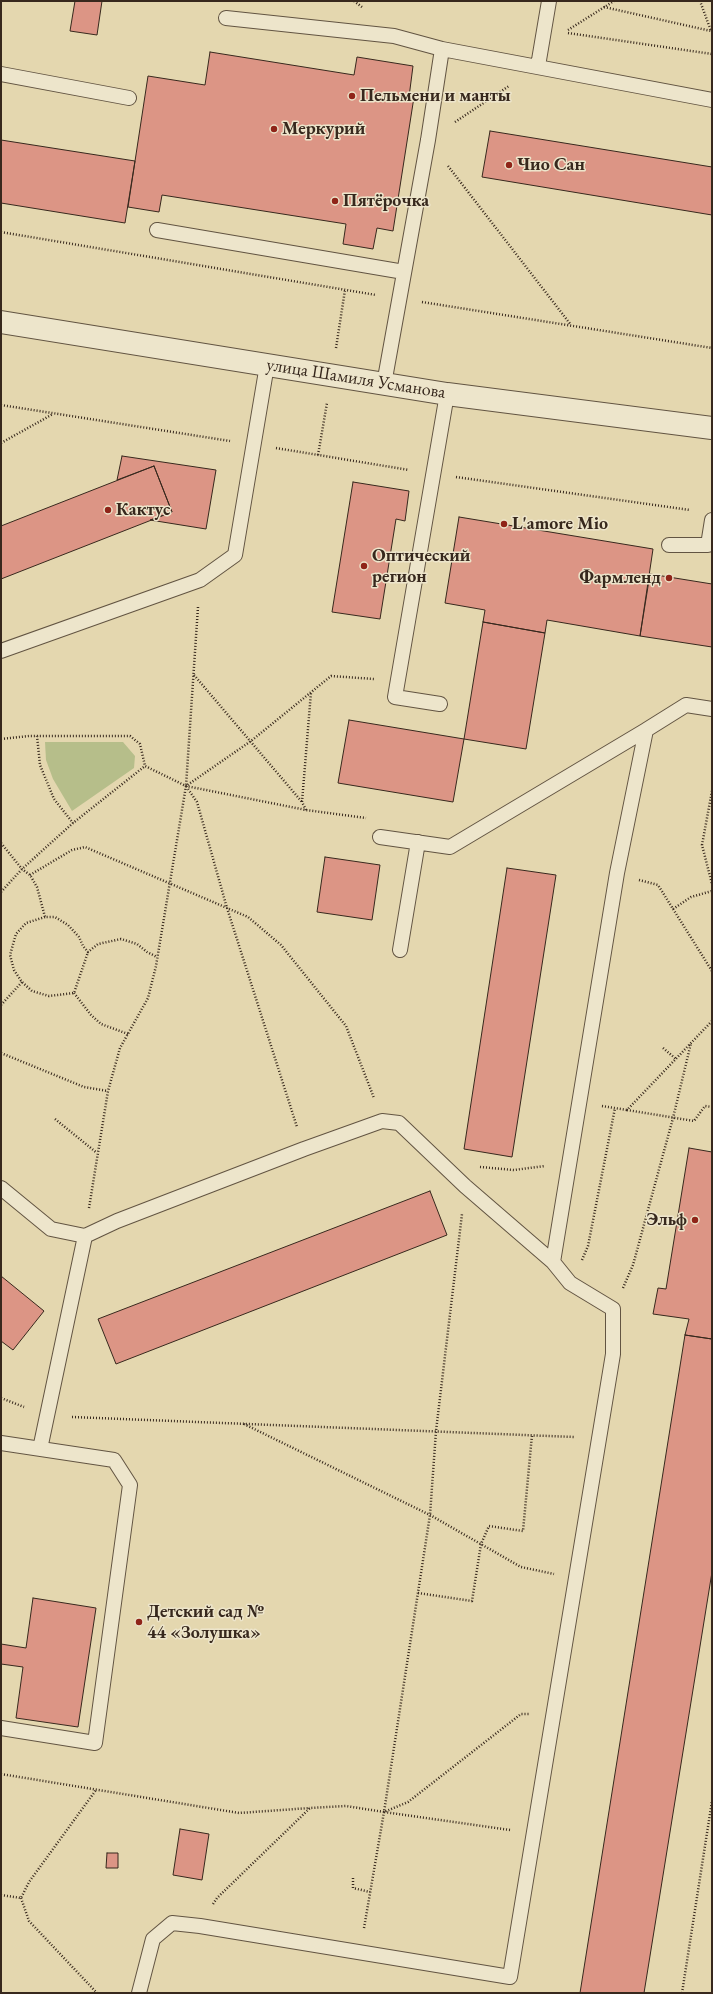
<!DOCTYPE html>
<meta charset="utf-8">
<style>
body{margin:0}
#map{position:relative;width:713px;height:1994px;overflow:hidden;background:#e4d7af;font-family:"EB Garamond",serif}
canvas{display:block}
.frame{position:absolute;inset:0;border:2px solid #37281d;pointer-events:none}
</style>
<div id="map">
<canvas width="713" height="1994"></canvas>
<div class="frame"></div>
</div>
<script>
const ctx = document.querySelector('canvas').getContext('2d');
ctx.lineJoin = 'round';
function fillPath(path, color) {
  ctx.fillStyle = color;
  ctx.fill(path, 'evenodd');
}
function shape(rows) {
  const path = new Path2D();
  for (const r of rows) {
    path.moveTo(r[0], r[1]);
    for (let i = 2; i < r.length; i += 2) path.lineTo(r[i], r[i + 1]);
  }
  return path;
}
function stroke(path, color, width, dash) {
  ctx.strokeStyle = color;
  ctx.lineWidth = width;
  ctx.lineCap = dash ? 'butt' : 'round';
  ctx.setLineDash(dash || []);
  ctx.stroke(path);
}
function label(font, color, halo, rows, align = 'center') {
  ctx.font = font + ' "EB Garamond",serif';
  ctx.lineWidth = 3;
  ctx.setLineDash([]);
  ctx.textBaseline = 'middle';
  ctx.strokeStyle = halo;
  ctx.fillStyle = color;
  for (const [text, x, y, turn = 0] of rows) {
    ctx.save();
    ctx.translate(x, y);
    ctx.rotate((+turn || 0) * Math.PI / 180);
    ctx.textAlign = isNaN(turn) ? turn : align;
    if (halo) ctx.strokeText(text, 0, 0);
    ctx.fillText(text, 0, 0);
    ctx.restore();
  }
}
const green = shape([
 [45,742,123,742,135,756,134,768,72,811,53,779,46,760]
]);
const building = shape([
 [75,1,102,1,97,35,70,31,75,1],
 [210,52,354,75,357,57,413,66,409,97,414,97,393,231,377,228,373,249,343,244,346,224,162,195,159,212,128,207,148,76,205,85,210,52],
 [490,131,712,167,712,215,482,177,490,131],
 [1,140,135,161,125,223,1,203,1,140],
 [122,456,216,470,206,529,150,520,172,512,154,466,117,480,122,456],
 [154,466,172,512,1,579,1,526,154,466],
 [353,482,409,491,405,521,396,519,380,619,332,612,353,482],
 [459,517,653,549,640,636,547,620,545,633,483,622,485,610,445,603,459,517],
 [650,574,712,584,712,647,640,636,650,574],
 [483,622,545,633,526,749,464,739,483,622],
 [349,720,464,739,453,802,338,783,349,720],
 [325,857,380,865,372,920,317,912,325,857],
 [507,868,556,875,512,1157,464,1149,507,868],
 [689,1148,712,1152,712,1339,685,1335,689,1319,653,1314,658,1288,666,1289,689,1148],
 [430,1191,447,1235,116,1364,98,1319,430,1191],
 [1,1276,44,1311,13,1350,1,1341,1,1276],
 [685,1335,712,1339,712,1572,644,1993,580,1993,685,1335],
 [33,1598,96,1608,78,1727,16,1718,23,1667,1,1664,1,1644,26,1648,33,1598],
 [180,1829,209,1834,202,1880,173,1875,180,1829],
 [107,1853,118,1853,118,1868,106,1868,107,1853]
]);
const path = shape([
 [354,1,362,7],
 [604,7,711,31,700,1],
 [568,30,614,1],
 [568,33,712,54],
 [455,122,509,86],
 [448,166,571,325],
 [1,232,376,295],
 [422,302,712,348],
 [336,348,345,290],
 [1,405,230,441],
 [1,443,53,414],
 [276,448,409,470],
 [318,455,327,403],
 [456,477,690,510],
 [198,607,186,786,197,802,227,908,297,1127],
 [194,675,302,802],
 [37,736,40,765,54,799,73,823],
 [1,739,29,736,130,736,140,744,145,766],
 [712,791,702,845,712,884],
 [306,810,302,802,311,692],
 [1,843,22,869,30,875,37,887,45,917,55,917,68,925,79,937,83,946,88,952,98,944,121,939,137,944,147,952,157,957],
 [30,875,72,850,85,847,248,917,281,945,346,1026,374,1098],
 [639,880,658,885,712,971],
 [1,892,22,869,73,823,145,766,186,786,306,810,366,818],
 [673,909,691,897,712,891],
 [45,917,26,923,16,934,10,955,14,970,22,982,32,991,49,996,74,993,88,952],
 [74,993,91,1015,101,1024,128,1034],
 [1,1005,22,982],
 [712,1021,627,1110,694,1121,705,1106,712,1107],
 [663,1048,676,1059],
 [1,1053,84,1087,108,1091],
 [602,1106,627,1110],
 [55,1119,97,1153],
 [480,1167,514,1170,545,1166],
 [89,1208,108,1091,120,1048,148,998,156,966,186,786,251,741,331,676,374,679],
 [582,1260,588,1246,615,1108],
 [623,1288,633,1265,673,1118,691,1043],
 [1,1398,24,1407],
 [72,1417,574,1437],
 [244,1424,430,1515,521,1567,554,1574],
 [418,1593,472,1601,481,1544,489,1526,523,1531,532,1435],
 [1,1774,239,1813,310,1808],
 [510,1830,384,1812,408,1802,521,1714,529,1714],
 [353,1878,353,1888,370,1892],
 [1,1895,21,1898,29,1882,96,1790],
 [21,1898,29,1921,97,1993],
 [213,1904,217,1898,310,1808,346,1806,384,1812,430,1515,436,1431,462,1214],
 [364,1928,384,1812],
 [682,1993,712,1801]
]);
const service = shape([
 [226,18,394,36,442,49],
 [538,66,549,1],
 [1,74,129,98],
 [157,230,404,272],
 [384,384,428,140,442,49,712,100],
 [669,545,708,545,712,520],
 [1,651,200,580,235,555,267,365],
 [440,704,395,697,447,394],
 [380,837,450,847,646,730],
 [400,950,418,842],
 [1,1188,51,1229,85,1236,117,1221,304,1149,382,1121,399,1123,465,1186,553,1262,570,1283,613,1309,613,1354,510,1977,200,1926,172,1923,153,1939,139,1993],
 [553,1262,617,873,646,730,686,705,712,709],
 [1,1443,114,1460,130,1485,95,1743,1,1728],
 [40,1449,85,1236]
]);
const minor = shape([
 [1,322,447,394,712,428]
]);
const markers = [
 [352,96,4,"#8f2418"],
 [274,129,4,"#8f2418"],
 [509,165,4,"#8f2418"],
 [335,201,4,"#8f2418"],
 [108,510,4,"#8f2418"],
 [504,524,4,"#8f2418"],
 [364,566,4,"#8f2418"],
 [669,578,4,"#8f2418"],
 [695,1220,4,"#8f2418"],
 [139,1622,4,"#8f2418"]
];
const poiNames = [
 ["Пельмени и манты",360,96],
 ["Меркурий",282,129],
 ["Чио Сан",517,165],
 ["Пятёрочка",343,201],
 ["Кактус",116,510],
 ["L'amore Mio",512,524],
 ["Оптический",372,556],
 ["регион",372,577],
 ["Фармленд",661,578,"right"],
 ["Эльф",687,1220,"right"],
 ["Детский сад №",147,1612],
 ["44 «Золушка»",147,1633]
];
const streetNames = [
 ["улица Шамиля Усманова",356,379,9]
];
fillPath(green, '#b6be8a');
fillPath(building, '#dc9585');
stroke(building, '#37281d', 1);
stroke(service, '#625442', 16);
stroke(minor, '#625442', 24);
stroke(path, '#37281d', 2.5, [1, 2]);
stroke(service, '#ede5cb', 14);
stroke(minor, '#ede5cb', 22);
for (const [x, y, r, color] of markers) {
  const dot = new Path2D();
  dot.arc(x, y, r, 0, 2 * Math.PI);
  ctx.fillStyle = color;
  ctx.fill(dot);
  stroke(dot, '#ede5cb', 1.5);
}
label('bold 18px', '#37281d', '#ede5cb', poiNames, 'left');
label('18px', '#37281d', '#ede5cb', streetNames);
</script>
